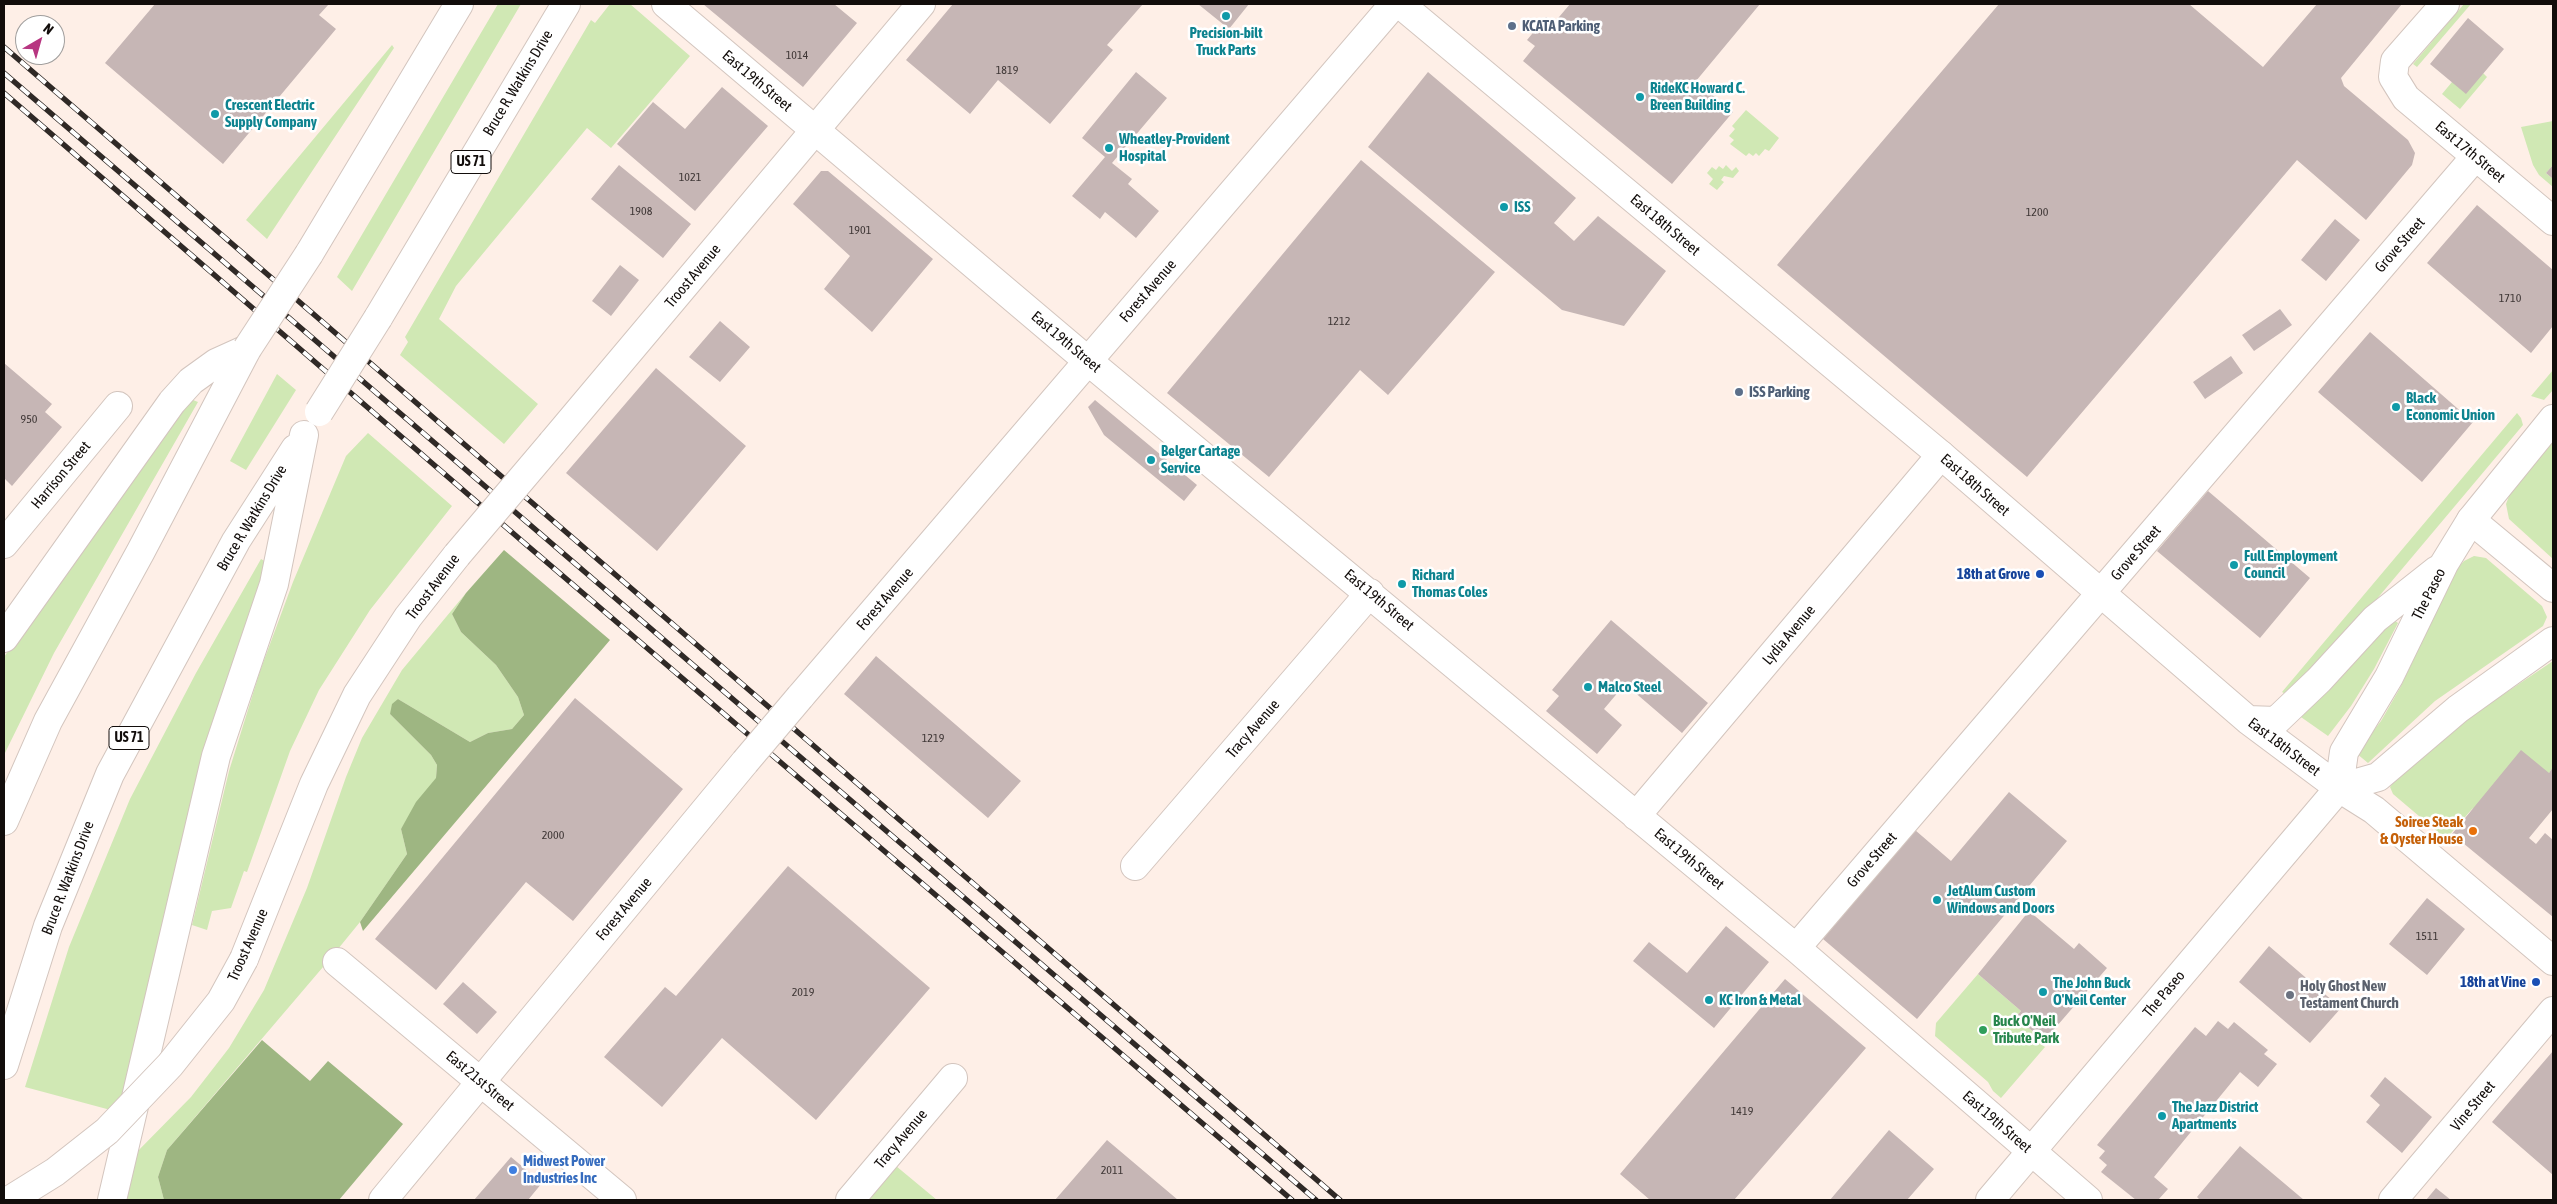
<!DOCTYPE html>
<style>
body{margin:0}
#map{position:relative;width:2557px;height:1204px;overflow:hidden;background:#feefe7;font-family:"Asap Condensed",sans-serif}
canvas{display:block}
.frame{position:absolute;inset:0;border:5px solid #120d0b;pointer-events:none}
.north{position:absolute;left:15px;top:15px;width:50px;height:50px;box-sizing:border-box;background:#fff;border:1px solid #a09e9d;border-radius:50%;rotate:38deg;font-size:14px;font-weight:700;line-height:20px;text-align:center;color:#120d0b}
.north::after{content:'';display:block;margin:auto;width:18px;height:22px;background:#b73681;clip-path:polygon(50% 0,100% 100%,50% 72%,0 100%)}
</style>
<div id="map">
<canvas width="2557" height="1204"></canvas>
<div class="frame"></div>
<div class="north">N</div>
</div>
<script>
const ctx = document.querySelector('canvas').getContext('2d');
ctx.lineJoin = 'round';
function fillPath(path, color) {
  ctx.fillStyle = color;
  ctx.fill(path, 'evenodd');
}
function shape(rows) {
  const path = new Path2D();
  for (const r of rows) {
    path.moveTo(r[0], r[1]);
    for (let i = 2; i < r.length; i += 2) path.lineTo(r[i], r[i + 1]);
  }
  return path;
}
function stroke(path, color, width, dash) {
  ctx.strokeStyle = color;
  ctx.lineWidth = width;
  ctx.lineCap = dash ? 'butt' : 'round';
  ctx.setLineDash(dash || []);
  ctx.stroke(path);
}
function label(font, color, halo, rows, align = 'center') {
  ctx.font = font + ' "Asap Condensed",sans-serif';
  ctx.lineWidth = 5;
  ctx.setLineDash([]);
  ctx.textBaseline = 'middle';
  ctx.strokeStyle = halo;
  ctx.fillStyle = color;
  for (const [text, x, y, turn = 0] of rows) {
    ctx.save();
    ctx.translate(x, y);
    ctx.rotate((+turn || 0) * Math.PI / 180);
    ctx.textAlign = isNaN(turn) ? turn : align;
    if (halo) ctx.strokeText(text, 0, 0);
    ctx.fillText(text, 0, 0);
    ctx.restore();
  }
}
const green = shape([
 [498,4,521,4,352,291,337,277],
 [610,4,630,4,690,56,611,148,587,128,456,286,439,319,538,404,504,444,400,355,408,342,405,337,591,20,595,23],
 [2464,4,2471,4,2417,67,2413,64],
 [392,45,394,48,267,239,246,220],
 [2483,73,2487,77,2460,109,2442,94,2452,82],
 [1746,110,1779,138,1769,151,1765,149,1759,156,1756,153,1753,156,1749,153,1746,156,1730,144,1734,140,1729,136,1735,129,1732,126],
 [2553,121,2553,165,2546,173,2553,179,2553,187,2539,175,2533,165,2521,127],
 [1726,165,1732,171,1736,167,1739,171,1733,178,1724,176,1721,180,1724,182,1717,190,1709,184,1713,179,1707,173,1712,167,1716,170,1719,166,1723,169],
 [2553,370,2553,390,2544,400,2531,396],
 [277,374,296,390,246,470,230,461],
 [188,398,198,402,54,653,4,755,4,657],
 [2517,413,2521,418,2523,425,2297,694,2291,697,2282,692],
 [368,433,452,506,370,610,319,690,290,751,247,872,244,871,231,908,212,911,207,930,192,925,229,771,260,671,293,582,346,456],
 [2553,438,2553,559,2509,519,2506,504,2511,491],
 [2474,556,2486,558,2542,606,2547,617,2543,626,2435,701,2368,763,2356,753,2381,721,2400,688,2455,571,2464,561],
 [261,559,270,564,193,796,118,1112,25,1087,69,947,130,799,196,673],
 [466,593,452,614,461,632,496,665,518,697,524,715,512,729,488,733,470,742,398,699,390,714,431,755,437,765,436,779,401,829,407,854,360,922,329,960,167,1150,158,1177,164,1200,123,1200,132,1157,191,1097,229,1048,264,990,307,888,346,777,362,738,402,670],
 [2390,617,2398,623,2374,669,2351,706,2328,736,2298,715],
 [2553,661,2553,767,2549,773,2472,809,2446,839,2393,794,2390,787,2393,783,2419,755,2449,731],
 [1978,974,2021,1011,2016,1017,2044,1041,2041,1044,2045,1047,2001,1098,1993,1091,1988,1082,1935,1036,1936,1023],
 [896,1166,937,1200,868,1200]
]);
const forest = shape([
 [504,550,610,640,363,931,360,922,407,854,401,829,416,802,436,778,437,765,431,755,390,714,392,704,398,699,470,742,488,733,512,729,524,715,518,697,496,665,461,632,452,614,466,593],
 [262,1040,310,1081,328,1061,403,1124,339,1200,164,1200,158,1177,167,1150]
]);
const building = shape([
 [155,4,329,4,319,15,336,29,223,164,105,63],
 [703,4,834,4,857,23,803,87],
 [953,4,1143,4,1107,45,1113,50,1050,124,998,80,970,114,906,60],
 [1198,4,1249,4,1229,29],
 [1570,4,1760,4,1696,81,1733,112,1672,184,1523,61,1535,46,1527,40,1546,17,1554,23],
 [1999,4,2189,4,2263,67,2317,4,2402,4,2341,78,2344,86,2408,140,2415,153,2412,165,2366,220,2297,160,2027,477,1777,265],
 [2468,18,2504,49,2466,94,2430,64],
 [1136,72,1167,98,1112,163,1132,179,1128,184,1159,211,1136,238,1105,212,1100,219,1072,196,1105,157,1082,138],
 [1428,72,1576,198,1554,223,1574,241,1598,216,1666,271,1624,326,1562,310,1368,147],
 [722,87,768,126,695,211,617,144,653,102,685,129],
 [1361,160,1495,272,1388,395,1360,370,1269,477,1167,393],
 [619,165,691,224,663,258,591,199],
 [2553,165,2553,179,2546,173],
 [821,171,828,171,933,259,872,332,824,289,850,256,793,204],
 [2477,205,2553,270,2553,326,2531,353,2427,263],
 [2335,219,2360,240,2326,281,2301,260],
 [620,265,639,280,611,316,592,301],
 [2280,309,2292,325,2254,351,2242,335],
 [720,321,750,347,720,382,689,357],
 [2370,332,2473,422,2422,482,2318,392],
 [2231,356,2243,373,2205,399,2193,382],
 [4,363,52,404,45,412,62,427,12,486,4,478],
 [656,368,746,446,657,551,566,473],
 [1095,400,1197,485,1184,501,1104,435,1088,407],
 [2208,491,2310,578,2260,638,2157,551],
 [1611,620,1708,703,1682,733,1625,684,1604,709,1622,725,1597,754,1546,711,1559,696,1552,690],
 [876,656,1021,781,988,818,844,694],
 [575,698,683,789,573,921,526,882,436,990,375,939],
 [2521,750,2549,773,2553,767,2553,809,2529,838,2536,844,2545,833,2553,840,2553,917,2452,834],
 [2009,792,2067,841,1917,1019,1823,939,1915,830,1951,861],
 [788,866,930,988,816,1120,722,1038,662,1107,604,1057,665,987,676,996],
 [2427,898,2465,929,2427,975,2389,944],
 [2029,911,2074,949,2079,943,2107,968,2044,1041,2016,1017,2021,1011,1978,974],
 [1726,926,1769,962,1714,1028,1633,961,1649,942,1687,973],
 [2269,946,2341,1008,2310,1043,2239,982],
 [1785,979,1866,1048,1734,1200,1650,1200,1620,1174],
 [463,982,497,1012,477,1034,443,1004],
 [2218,1021,2228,1029,2234,1022,2268,1050,2264,1054,2277,1064,2258,1087,2240,1072,2154,1177,2168,1189,2158,1200,2136,1200,2101,1172,2107,1165,2099,1158,2105,1151,2097,1145,2195,1027,2206,1036],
 [2553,1051,2553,1175,2492,1122],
 [2385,1077,2432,1117,2402,1153,2366,1122,2380,1105,2370,1096],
 [1889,1130,1934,1169,1907,1200,1830,1200],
 [1107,1140,1178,1200,1055,1200],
 [2240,1146,2304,1200,2200,1200,2197,1197],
 [511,1157,542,1183,528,1200,474,1200],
 [2436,1188,2451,1200,2426,1200]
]);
const minor = shape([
 [666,4,1088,361,1796,948,2088,1200],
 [2445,4,2395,61,2393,77,2406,98,2553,221],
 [2471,520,2553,588],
 [4,544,118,406],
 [800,697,1394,4],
 [1636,816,1941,455],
 [1135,866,1370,593],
 [1796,948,2475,157],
 [337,962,622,1200],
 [383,1200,745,762],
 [850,1200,953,1078],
 [2393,1200,2553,1011]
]);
const major = shape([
 [1400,4,1941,455,2248,720,2339,788,2374,810,2553,961],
 [552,443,921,4],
 [2248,720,2276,721,2319,680,2375,619,2437,570],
 [2339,788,2378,777,2458,709,2553,641],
 [244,959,314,784,357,695,408,617,457,555],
 [1990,1200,2339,788,2344,752,2389,677,2444,564,2471,520,2553,419]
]);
const highway = shape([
 [309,254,459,4],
 [378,318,566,4],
 [4,638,172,402,191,381,216,363,247,349],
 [4,821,48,721,141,551,247,349],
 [4,1065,48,926,110,774,236,541,295,449],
 [112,1200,216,756,274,584,304,435]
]);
const rail = shape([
 [4,47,1340,1200],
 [4,73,1316,1200],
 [4,93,522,541,1292,1200]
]);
const minorBridge = shape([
 [745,762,800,697]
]);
const majorBridge = shape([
 [457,555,552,443],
 [10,1200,55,1172,107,1131,170,1065,221,1001,244,959]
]);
const highwayBridge = shape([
 [247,349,309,254],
 [319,412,378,318]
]);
const markers = [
 [1226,16,5,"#0f9aa8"],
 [1512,26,5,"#5c6f8a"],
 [1640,97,5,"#0f9aa8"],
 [215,114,5,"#0f9aa8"],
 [1109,148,5,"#0f9aa8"],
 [1504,207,5,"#0f9aa8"],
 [1739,392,5,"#5c6f8a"],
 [2396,407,5,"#0f9aa8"],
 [1151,460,5,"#0f9aa8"],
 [2234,565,5,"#0f9aa8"],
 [2040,574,5,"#1a4fb4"],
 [1402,584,5,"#0f9aa8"],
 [1588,687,5,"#0f9aa8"],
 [2473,831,5,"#e8710a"],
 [1937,900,5,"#0f9aa8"],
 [2536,982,5,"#1a4fb4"],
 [2043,992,5,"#0f9aa8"],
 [2290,995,5,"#6b7280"],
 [1709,1000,5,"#0f9aa8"],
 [1983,1030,5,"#2e9e5b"],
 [2162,1116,5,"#0f9aa8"],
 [513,1170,5,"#3f7fe0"]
];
const numberNames = [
 ["1014",797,55],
 ["1819",1007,70],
 ["1021",690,177],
 ["1908",641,211],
 ["1200",2037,212],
 ["1901",860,230],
 ["1710",2510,298],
 ["1212",1339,321],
 ["950",29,419],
 ["1219",933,738],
 ["2000",553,835],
 ["1511",2427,936],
 ["2019",803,992],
 ["1419",1742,1111],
 ["2011",1112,1170]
];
const shields = [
 [471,162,40],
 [129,738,40]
];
const shieldNames = [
 ["US 71",471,162],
 ["US 71",129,738]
];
const serviceNames = [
 ["KCATA Parking",1522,26],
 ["ISS Parking",1749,392]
];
const cultureNames = [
 ["Precision-bilt",1226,33,"center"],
 ["Truck Parts",1226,50,"center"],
 ["RideKC Howard C.",1650,88],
 ["Breen Building",1650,105],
 ["Crescent Electric",225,105],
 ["Supply Company",225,122],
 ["Wheatley-Provident",1119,139],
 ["Hospital",1119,156],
 ["ISS",1514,207],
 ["Black",2406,398],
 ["Economic Union",2406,415],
 ["Belger Cartage",1161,451],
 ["Service",1161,468],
 ["Full Employment",2244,556],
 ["Council",2244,573],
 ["Richard",1412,575],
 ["Thomas Coles",1412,592],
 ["Malco Steel",1598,687],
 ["JetAlum Custom",1947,891],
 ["Windows and Doors",1947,908],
 ["The John Buck",2053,983],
 ["O'Neil Center",2053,1000],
 ["KC Iron & Metal",1719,1000],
 ["The Jazz District",2172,1107],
 ["Apartments",2172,1124]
];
const streetNames = [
 ["East 19th Street",757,81,40],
 ["Bruce R. Watkins Drive",518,83,-59],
 ["East 17th Street",2470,152,40],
 ["East 18th Street",1665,225,40],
 ["Grove Street",2400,245,-49],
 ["Troost Avenue",693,276,-50],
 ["Forest Avenue",1148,291,-49],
 ["East 19th Street",1066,342,40],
 ["Harrison Street",61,475,-50],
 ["East 18th Street",1975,485,41],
 ["Bruce R. Watkins Drive",252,518,-59],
 ["Grove Street",2136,553,-49],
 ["Troost Avenue",433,587,-53],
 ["The Paseo",2429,594,-63],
 ["Forest Avenue",885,599,-49],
 ["East 19th Street",1379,600,40],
 ["Lydia Avenue",1789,635,-50],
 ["Tracy Avenue",1253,729,-49],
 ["East 18th Street",2284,747,37],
 ["East 19th Street",1689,859,40],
 ["Grove Street",1872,860,-49],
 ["Bruce R. Watkins Drive",68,878,-69],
 ["Forest Avenue",624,909,-50],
 ["Troost Avenue",248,945,-66],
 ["The Paseo",2164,994,-50],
 ["East 21st Street",480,1081,40],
 ["Vine Street",2473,1106,-50],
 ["East 19th Street",1997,1122,41],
 ["Tracy Avenue",901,1139,-50]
];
const transitNames = [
 ["18th at Grove",2030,574],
 ["18th at Vine",2526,982]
];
const foodNames = [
 ["Soiree Steak",2463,822],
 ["& Oyster House",2463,839]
];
const worshipNames = [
 ["Holy Ghost New",2300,986],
 ["Testament Church",2300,1003]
];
const leisureNames = [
 ["Buck O'Neil",1993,1021],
 ["Tribute Park",1993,1038]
];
const shopNames = [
 ["Midwest Power",523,1161],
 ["Industries Inc",523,1178]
];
fillPath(green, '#d0e8b4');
fillPath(forest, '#9eb682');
fillPath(building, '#c6b6b5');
stroke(minor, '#d3c5be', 30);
stroke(major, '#d3c5be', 30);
stroke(highway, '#d3c5be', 30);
stroke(minor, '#fff', 28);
stroke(major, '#fff', 28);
stroke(highway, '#fff', 28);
stroke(rail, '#2f2926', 5.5);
stroke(rail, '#fff', 4, [11]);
stroke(minorBridge, '#d3c5be', 30, []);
stroke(majorBridge, '#d3c5be', 30, []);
stroke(highwayBridge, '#d3c5be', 30, []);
stroke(minorBridge, '#fff', 28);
stroke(majorBridge, '#fff', 28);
stroke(highwayBridge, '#fff', 28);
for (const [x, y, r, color] of markers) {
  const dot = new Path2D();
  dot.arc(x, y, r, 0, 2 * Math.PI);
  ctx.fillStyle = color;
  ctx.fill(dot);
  stroke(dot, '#fff', 2);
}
label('12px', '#3f3736', null, numberNames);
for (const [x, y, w] of shields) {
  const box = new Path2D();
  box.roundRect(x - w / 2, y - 11.5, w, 23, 4);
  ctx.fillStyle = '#fff';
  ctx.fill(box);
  stroke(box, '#120d0b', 1);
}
label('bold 14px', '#120d0b', null, shieldNames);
label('bold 15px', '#4e5e75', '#fff', serviceNames, 'left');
label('bold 15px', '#0d838f', '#fff', cultureNames, 'left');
label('15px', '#120d0b', '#fff', streetNames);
label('bold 15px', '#164399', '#fff', transitNames, 'right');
label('bold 15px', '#c56008', '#fff', foodNames, 'right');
label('bold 15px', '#5b616d', '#fff', worshipNames, 'left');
label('bold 15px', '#27864d', '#fff', leisureNames, 'left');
label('bold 15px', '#366cbe', '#fff', shopNames, 'left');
</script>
